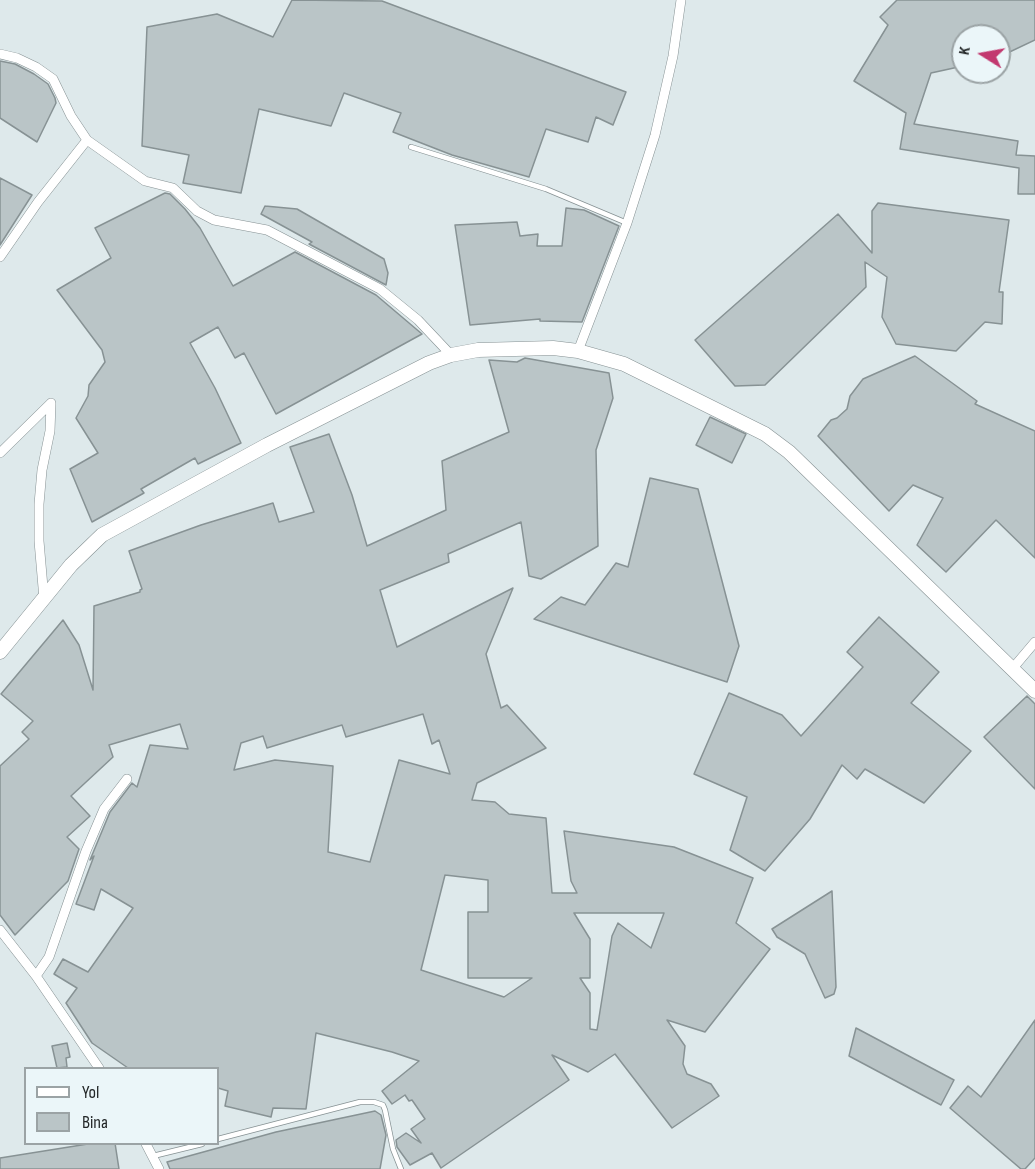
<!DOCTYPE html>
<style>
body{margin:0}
#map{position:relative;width:1035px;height:1169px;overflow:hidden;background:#dee9eb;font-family:"Sofia Sans Condensed",sans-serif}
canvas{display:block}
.legend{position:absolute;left:24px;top:1067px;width:195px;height:78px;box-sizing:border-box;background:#ebf6f9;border:2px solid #9ba3a5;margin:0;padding:8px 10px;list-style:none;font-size:18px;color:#232728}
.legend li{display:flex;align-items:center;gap:12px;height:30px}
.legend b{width:30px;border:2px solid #9ba3a5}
.north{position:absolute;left:951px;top:24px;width:60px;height:60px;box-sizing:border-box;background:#ebf6f9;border:2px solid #9ba3a5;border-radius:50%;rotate:281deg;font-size:16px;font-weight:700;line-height:24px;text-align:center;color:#232728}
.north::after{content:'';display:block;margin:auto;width:21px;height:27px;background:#c2386f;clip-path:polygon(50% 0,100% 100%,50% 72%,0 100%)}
</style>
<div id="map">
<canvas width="1035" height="1169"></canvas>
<ul class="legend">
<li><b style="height:8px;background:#fff"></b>Yol</li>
<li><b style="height:16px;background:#bac5c7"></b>Bina</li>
</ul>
<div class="north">K</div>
</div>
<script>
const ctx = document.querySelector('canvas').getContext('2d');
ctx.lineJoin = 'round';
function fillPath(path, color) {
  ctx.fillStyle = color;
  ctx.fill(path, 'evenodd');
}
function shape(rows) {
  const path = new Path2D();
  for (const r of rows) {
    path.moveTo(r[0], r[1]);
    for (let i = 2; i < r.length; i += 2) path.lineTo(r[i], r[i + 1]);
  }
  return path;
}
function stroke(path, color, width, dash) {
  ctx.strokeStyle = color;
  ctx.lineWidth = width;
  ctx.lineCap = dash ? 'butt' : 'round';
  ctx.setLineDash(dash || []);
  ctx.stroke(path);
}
const building = shape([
 [292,0,382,1,626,92,613,125,596,117,588,142,546,129,529,177,452,155,393,132,401,113,344,93,331,126,259,109,241,193,183,183,189,155,142,146,147,27,217,14,273,37,292,0],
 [897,0,1035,0,1035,40,999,57,999,36,963,36,963,66,931,73,914,124,1018,141,1016,155,1035,156,1035,194,1018,194,1019,168,900,149,906,113,854,81,888,25,880,17,897,0],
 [0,61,15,64,34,74,48,84,55,98,56,103,37,142,0,118,0,61],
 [0,178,32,195,0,245,0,178],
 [165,193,170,194,185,209,200,228,233,286,295,252,376,295,422,334,276,414,244,353,235,358,218,327,190,343,215,388,241,443,198,464,195,458,141,489,144,493,92,522,70,469,98,453,76,418,88,396,89,385,105,362,102,350,57,290,111,258,95,228,165,193],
 [878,203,1009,220,999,292,1003,292,1002,324,985,322,956,351,896,344,882,317,887,277,865,262,866,287,765,385,735,386,695,340,838,214,872,253,872,211,878,203],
 [265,206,297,209,384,259,388,273,386,285,309,244,312,242,261,214,265,206],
 [566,208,584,210,619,226,582,322,540,321,540,319,470,325,455,225,517,222,520,236,538,234,537,246,562,246,566,208],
 [915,356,977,401,975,404,1035,431,1035,558,996,520,946,572,917,545,943,498,913,485,889,511,818,436,831,420,837,418,847,409,850,396,863,379,915,356],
 [525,358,609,373,613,398,596,450,598,546,541,579,529,576,521,522,448,554,449,562,380,590,397,647,513,588,486,654,501,708,507,705,546,748,477,783,472,800,495,802,509,814,546,818,552,893,577,893,571,881,564,831,674,847,753,878,736,923,770,949,705,1032,667,1020,685,1046,683,1064,687,1074,711,1084,719,1096,672,1128,615,1054,588,1072,552,1055,569,1080,441,1168,432,1153,410,1165,397,1147,396,1140,406,1133,421,1143,411,1129,425,1119,412,1100,409,1101,405,1095,392,1104,382,1091,419,1061,392,1052,316,1033,306,1109,273,1108,271,1117,225,1106,228,1091,218,1088,218,1068,128,1068,92,1043,66,1003,77,988,54,974,63,959,88,972,133,908,101,889,94,910,76,904,94,856,90,860,110,812,132,783,137,787,150,745,188,749,180,724,109,745,113,757,71,796,90,816,67,837,79,849,68,881,15,935,0,915,0,766,29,739,22,732,33,721,1,694,63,620,79,645,93,690,94,606,140,592,140,590,142,589,129,551,201,525,273,503,279,522,314,512,290,447,329,434,352,495,367,546,446,510,442,461,509,432,489,360,517,362,525,358],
 [423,714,432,744,439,740,450,774,399,760,370,862,328,852,333,766,275,760,234,770,241,743,263,736,267,748,342,725,346,737,423,714],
 [445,875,488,880,488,912,468,912,468,978,532,978,504,997,421,970,445,875],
 [574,913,664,913,651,948,618,923,612,936,597,1030,590,1029,590,993,580,978,590,978,590,939,574,913],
 [710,417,746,434,732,463,696,445,710,417],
 [650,478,698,489,739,646,727,682,534,619,561,597,585,605,616,563,628,567,650,478],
 [879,617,939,672,911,703,971,751,924,803,865,769,857,779,842,765,810,819,765,871,730,850,747,797,694,774,729,693,782,715,801,736,863,667,847,652,879,617],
 [1027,696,1035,704,1035,789,984,737,1027,696],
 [832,891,836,987,834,994,825,998,805,954,777,937,772,929,832,891],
 [1035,1020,1035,1158,1025,1169,1021,1169,950,1108,968,1086,981,1097,1035,1020],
 [856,1028,954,1080,941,1105,849,1056,856,1028],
 [67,1043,70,1057,66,1058,67,1067,57,1068,52,1046,67,1043],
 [375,1111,381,1115,386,1135,380,1169,170,1169,167,1162,276,1132,375,1111],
 [94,1143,115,1143,119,1169,0,1169,0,1158,94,1143]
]);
const lane = shape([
 [411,147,546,189,627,223],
 [218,1139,360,1102,374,1102,383,1105,385,1110,393,1149,401,1169],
 [153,1156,202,1144]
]);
const street = shape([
 [0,54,17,58,36,67,53,79,71,116,87,140,145,181,173,188,197,211,214,220,267,230,380,289,418,320,451,355],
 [0,257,38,202,87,140],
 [578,351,627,223,655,135,673,56,681,0],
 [0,453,51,403],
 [44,599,39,541,39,504,42,470,50,431,51,403],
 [1013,668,1035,642],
 [0,930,36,976,99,1068],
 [36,976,49,957,86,851,104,809,127,779],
 [146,1144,159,1169]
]);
const secondary = shape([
 [0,652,71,565,102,535,267,445,429,363,451,355,478,350,553,348,578,351,624,364,765,434,789,452,1035,691]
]);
fillPath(building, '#bac5c7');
stroke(building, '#879294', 1.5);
stroke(lane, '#869193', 6);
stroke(street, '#869193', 10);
stroke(secondary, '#869193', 15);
stroke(lane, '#fff', 4.5);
stroke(street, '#fff', 9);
stroke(secondary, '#fff', 14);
</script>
